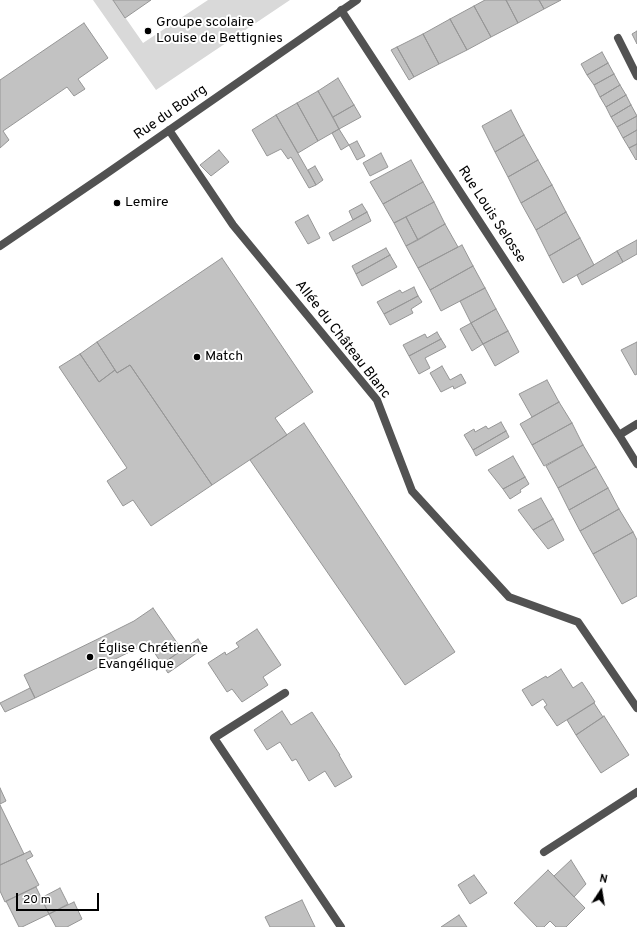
<!DOCTYPE html>
<meta charset="utf-8">
<style>
body{margin:0}
#map{position:relative;width:637px;height:927px;overflow:hidden;background:#fff;font-family:Overpass,sans-serif}
canvas{display:block}
.north{position:absolute;left:581px;top:871px;width:40px;height:40px;-webkit-text-stroke:3px #fff;paint-order:stroke;rotate:12deg;font-size:11px;font-weight:700;line-height:16px;text-align:center;color:#000}
.north::after{content:'';display:block;margin:auto;width:14px;height:18px;background:#000;clip-path:polygon(50% 0,100% 100%,50% 72%,0 100%)}
.scale{position:absolute;left:16px;top:893px;width:83px;height:18px;box-sizing:border-box;border:2px solid #000;border-top:0;padding-left:5px;font-size:12px;line-height:14px;white-space:nowrap;color:#000;-webkit-text-stroke:3px #fff;paint-order:stroke}
</style>
<div id="map">
<canvas width="637" height="927"></canvas>
<div class="north">N</div>
<div class="scale">20 m</div>
</div>
<script>
const ctx = document.querySelector('canvas').getContext('2d');
ctx.lineJoin = 'round';
function fillPath(path, color) {
  ctx.fillStyle = color;
  ctx.fill(path, 'evenodd');
}
function shape(rows) {
  const path = new Path2D();
  for (const r of rows) {
    path.moveTo(r[0], r[1]);
    for (let i = 2; i < r.length; i += 2) path.lineTo(r[i], r[i + 1]);
  }
  return path;
}
function stroke(path, color, width, dash) {
  ctx.strokeStyle = color;
  ctx.lineWidth = width;
  ctx.lineCap = dash ? 'butt' : 'round';
  ctx.setLineDash(dash || []);
  ctx.stroke(path);
}
function label(font, color, halo, rows, align = 'center') {
  ctx.font = font + ' Overpass,sans-serif';
  ctx.lineWidth = 4;
  ctx.setLineDash([]);
  ctx.textBaseline = 'middle';
  ctx.strokeStyle = halo;
  ctx.fillStyle = color;
  for (const [text, x, y, turn = 0] of rows) {
    ctx.save();
    ctx.translate(x, y);
    ctx.rotate((+turn || 0) * Math.PI / 180);
    ctx.textAlign = isNaN(turn) ? turn : align;
    if (halo) ctx.strokeText(text, 0, 0);
    ctx.fillText(text, 0, 0);
    ctx.restore();
  }
}
const green = shape([
 [93,0,113,0,143,43,208,0,290,0,156,90]
]);
const building = shape([
 [113,0,151,0,125,18,113,0],
 [485,0,506,0,518,23,491,37,474,6,485,0],
 [506,0,539,0,544,9,518,23,506,0],
 [539,0,561,0,544,9,539,0],
 [474,6,491,37,467,50,450,19,474,6],
 [450,19,467,50,439,64,423,34,450,19],
 [84,23,108,58,78,79,85,89,74,96,67,87,3,131,9,140,0,148,0,80,84,23],
 [637,31,637,44,632,34,637,31],
 [423,34,439,64,414,77,397,47,423,34],
 [397,47,414,77,409,80,391,50,397,47],
 [602,52,608,63,587,75,581,64,602,52],
 [608,63,614,74,594,85,587,75,608,63],
 [614,74,620,85,600,97,594,85,614,74],
 [338,78,354,105,333,117,318,91,338,78],
 [620,85,626,95,606,107,600,97,620,85],
 [318,91,339,129,318,141,297,103,318,91],
 [626,95,631,105,611,117,606,107,626,95],
 [297,103,318,141,298,153,276,115,297,103],
 [354,105,361,117,339,129,333,117,354,105],
 [631,105,637,116,617,127,611,117,631,105],
 [511,110,524,135,495,152,482,126,511,110],
 [276,115,316,185,309,188,291,157,288,159,281,149,267,156,252,130,276,115],
 [637,116,637,130,623,138,617,127,637,116],
 [339,129,349,145,341,150,332,133,339,129],
 [637,130,637,144,629,148,623,138,637,130],
 [524,135,538,160,508,177,495,152,524,135],
 [357,141,365,156,357,160,349,145,357,141],
 [637,144,637,159,636,160,629,148,637,144],
 [219,150,229,162,211,176,200,165,219,150],
 [381,153,388,167,370,176,363,163,381,153],
 [411,160,423,182,383,204,370,182,411,160],
 [538,160,552,185,521,203,508,177,538,160],
 [315,166,323,180,316,185,308,170,315,166],
 [423,182,434,202,394,223,383,204,423,182],
 [552,185,566,212,536,230,521,203,552,185],
 [434,202,445,224,418,240,406,217,434,202],
 [362,204,367,212,353,220,349,211,362,204],
 [367,212,371,221,333,241,329,233,367,212],
 [566,212,580,238,549,256,536,230,566,212],
 [308,215,320,238,308,244,295,222,308,215],
 [406,217,418,240,406,246,394,223,406,217],
 [445,224,458,247,418,268,406,246,445,224],
 [580,238,594,265,563,283,549,256,580,238],
 [637,240,637,254,623,262,617,251,637,240],
 [462,245,473,266,430,290,418,268,462,245],
 [386,248,390,255,356,274,352,266,386,248],
 [617,251,623,262,582,285,577,275,617,251],
 [390,255,397,267,362,286,356,274,390,255],
 [222,258,313,392,275,418,287,435,212,485,130,365,117,373,97,342,222,258],
 [473,266,485,288,441,311,430,290,473,266],
 [414,287,418,296,384,314,377,302,400,290,402,293,414,287],
 [485,288,496,309,471,323,460,301,485,288],
 [418,296,422,302,411,309,413,313,390,325,384,314,418,296],
 [496,309,508,331,483,344,471,323,496,309],
 [471,323,483,344,472,351,460,329,471,323],
 [508,331,519,352,495,366,483,344,508,331],
 [437,332,441,339,409,356,403,345,425,334,427,338,437,332],
 [441,339,446,347,425,358,430,368,419,374,409,356,441,339],
 [97,342,115,370,99,382,80,354,97,342],
 [637,342,637,374,635,375,621,350,637,342],
 [80,354,99,382,115,370,117,373,130,365,212,485,151,526,133,500,123,506,107,481,127,468,59,367,80,354],
 [442,366,450,380,461,374,466,383,454,389,453,386,441,392,430,373,442,366],
 [547,380,559,402,532,417,519,394,547,380],
 [559,402,572,423,532,445,520,424,559,402],
 [501,422,506,431,473,450,464,435,474,429,475,432,486,426,488,429,501,422],
 [304,423,455,652,405,685,250,460,304,423],
 [572,423,583,445,544,466,532,445,572,423],
 [506,431,509,437,476,456,473,450,506,431],
 [583,445,596,467,558,488,546,466,583,445],
 [513,456,525,477,503,489,488,470,513,456],
 [596,467,608,488,569,510,558,488,596,467],
 [525,477,529,484,520,490,521,492,510,499,503,489,525,477],
 [608,488,619,509,580,531,569,510,608,488],
 [541,498,553,519,533,530,518,510,541,498],
 [619,509,633,532,593,554,580,531,619,509],
 [553,519,564,540,548,549,533,530,553,519],
 [633,532,637,540,637,596,622,604,593,554,633,532],
 [153,608,182,650,162,664,148,643,35,698,24,675,104,636,134,621,153,608],
 [257,629,281,665,263,677,268,685,242,702,232,689,227,692,208,663,225,652,226,655,239,647,236,643,257,629],
 [198,639,204,648,168,673,162,664,198,639],
 [561,669,573,688,582,682,595,702,557,726,544,707,547,705,543,699,532,706,522,690,546,676,547,678,561,669],
 [30,688,35,698,5,712,0,703,30,688],
 [594,703,603,717,576,735,567,720,594,703],
 [282,711,291,725,312,712,340,755,339,755,352,777,335,787,325,771,309,781,296,759,292,761,280,742,267,750,254,730,282,711],
 [604,716,629,755,601,773,576,735,604,716],
 [0,788,6,801,0,804,0,788],
 [0,805,24,854,0,865,0,805],
 [30,851,33,856,26,860,39,885,5,902,0,891,0,865,30,851],
 [571,860,586,884,574,897,554,876,571,860],
 [548,870,585,908,566,927,556,927,550,921,544,927,537,927,514,903,548,870],
 [474,875,487,893,470,904,458,885,474,875],
 [36,887,49,914,22,927,19,927,6,901,36,887],
 [60,888,68,904,49,914,41,898,60,888],
 [302,900,315,927,270,927,265,917,302,900],
 [74,902,82,919,67,927,56,927,49,914,74,902],
 [459,915,467,927,441,927,459,915]
]);
const lane = shape([
 [285,693,214,738,341,927]
]);
const street = shape([
 [341,10,619,435,637,424],
 [618,38,637,76],
 [169,130,233,225,377,400,412,491,509,597,578,622,637,708],
 [0,246,103,176,357,0],
 [619,435,637,464],
 [544,852,637,792]
]);
const markers = [
 [148,31,4,"#000"],
 [117,203,4,"#000"],
 [197,357,4,"#000"],
 [90,657,4,"#000"]
];
const poiNames = [
 ["Groupe scolaire",156,23],
 ["Louise de Bettignies",156,39],
 ["Lemire",125,203],
 ["Match",205,357],
 ["Église Chrétienne",98,649],
 ["Evangélique",98,665]
];
const streetNames = [
 ["Rue du Bourg",171,113,-35],
 ["Rue Louis Selosse",491,215,57],
 ["Allée du Château Blanc",342,340,52]
];
fillPath(green, '#d9d9d9');
fillPath(building, '#c2c2c2');
stroke(building, '#969696', 1);
stroke(lane, '#525252', 8);
stroke(street, '#525252', 8);
for (const [x, y, r, color] of markers) {
  const dot = new Path2D();
  dot.arc(x, y, r, 0, 2 * Math.PI);
  ctx.fillStyle = color;
  ctx.fill(dot);
  stroke(dot, '#fff', 1.5);
}
label('14px', '#000', '#fff', poiNames, 'left');
label('14px', '#000', '#fff', streetNames);
</script>
